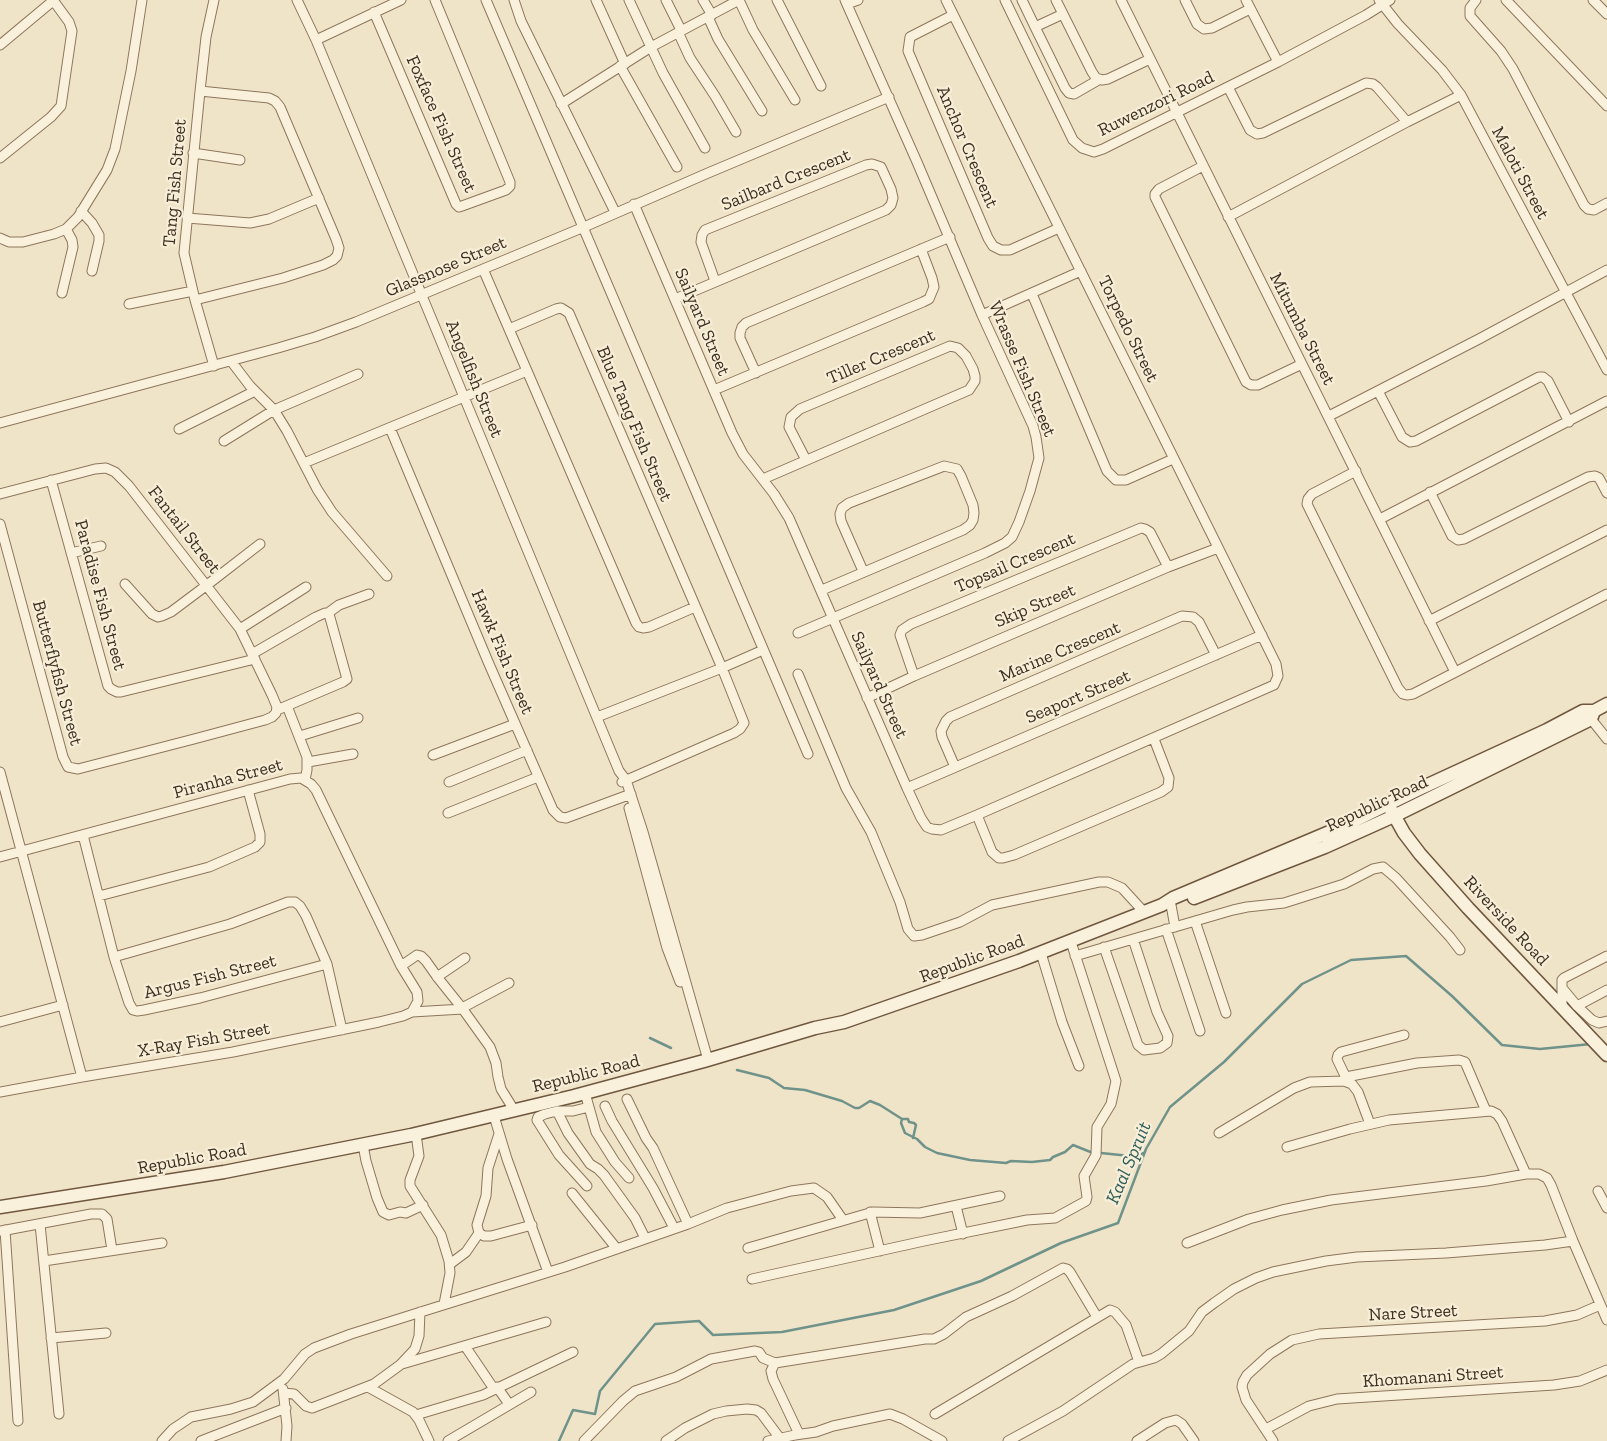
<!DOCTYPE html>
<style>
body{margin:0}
canvas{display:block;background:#f0e4c8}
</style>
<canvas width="1607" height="1441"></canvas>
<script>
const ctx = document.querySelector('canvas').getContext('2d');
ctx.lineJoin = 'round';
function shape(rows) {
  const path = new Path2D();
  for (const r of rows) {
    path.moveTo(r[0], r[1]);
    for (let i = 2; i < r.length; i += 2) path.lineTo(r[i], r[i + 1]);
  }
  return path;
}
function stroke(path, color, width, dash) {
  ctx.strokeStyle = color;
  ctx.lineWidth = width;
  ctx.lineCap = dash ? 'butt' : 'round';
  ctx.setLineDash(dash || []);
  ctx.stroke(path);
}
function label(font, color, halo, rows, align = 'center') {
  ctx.font = font + ' "Zilla Slab",serif';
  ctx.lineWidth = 4.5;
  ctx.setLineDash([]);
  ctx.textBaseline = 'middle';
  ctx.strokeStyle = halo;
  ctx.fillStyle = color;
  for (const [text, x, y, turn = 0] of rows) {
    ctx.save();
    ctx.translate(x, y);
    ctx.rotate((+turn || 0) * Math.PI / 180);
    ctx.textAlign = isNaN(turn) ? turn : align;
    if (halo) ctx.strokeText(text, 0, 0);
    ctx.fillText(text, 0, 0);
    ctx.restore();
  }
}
const stream = shape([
 [650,1038,671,1048],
 [737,1070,769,1078,784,1088,805,1090,842,1101,855,1108,859,1108,870,1101,880,1105,902,1119,901,1123,905,1133,917,1139,925,1147,937,1153,970,1160,1006,1163,1011,1161,1032,1162,1050,1160,1053,1157,1065,1152,1073,1145,1093,1153],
 [902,1119,908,1119,909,1122,914,1123,916,1125,913,1138],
 [1101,1153,1130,1156,1135,1156,1143,1153],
 [559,1441,573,1410,595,1414,600,1391,655,1324,699,1321,713,1335,782,1332,894,1310,981,1281,1061,1243,1118,1223,1146,1149,1170,1107,1224,1062,1302,984,1351,960,1406,956,1452,996,1502,1045,1540,1049,1591,1044]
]);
const street = shape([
 [214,0,206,37,200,91,184,253,195,300,214,366],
 [297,0,316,40,619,771,626,780,643,832,708,1060],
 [486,0,808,754],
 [514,0,521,21,615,212],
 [596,0,625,64],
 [629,0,663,73,705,148],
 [666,0,681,30],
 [703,0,712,15],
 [739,0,753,30,795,100],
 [777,0,821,86],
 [1005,0,1073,140,1082,148,1094,152,1103,149,1278,62,1366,15,1390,0],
 [1022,0,1035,27,1063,14],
 [1056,0,1092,72,1096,78,1102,80,1108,79,1150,59],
 [1121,0,1455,672],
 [1185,0,1197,24,1204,29,1212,28,1250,9],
 [1246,0,1278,62],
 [1379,0,1398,24,1442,70,1461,95,1607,370],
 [1476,0,1470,8,1470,16,1501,51,1513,69,1584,205,1588,209,1594,210,1607,203],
 [1506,0,1607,106],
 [1593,0,1607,14],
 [847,4,858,0],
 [374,12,456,204,459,207,462,206,506,190,510,186,510,182,435,0],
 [953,15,910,37,908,51,988,238,993,246,1001,250,1010,250,1059,228],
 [708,17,718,39,762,111],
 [1035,27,1065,88,1069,93,1074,94,1100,79],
 [678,32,690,58,715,96,736,132],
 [316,40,401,0],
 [0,45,54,0],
 [620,66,677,167],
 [1228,87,1250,130,1257,134,1263,133,1366,83,1373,84,1377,87,1407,122],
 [561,104,651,47,739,0],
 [193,153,240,160],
 [0,158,51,117,61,106,72,31,69,22,53,0],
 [1203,166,1159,189,1155,194,1155,197,1246,382,1251,385,1258,385,1302,364],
 [634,204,732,433,743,454,774,494,789,518,907,788,921,818,927,827,932,829,941,830,977,815,1274,685,1278,676,1276,664,946,0],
 [81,211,92,223,99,235,99,241,92,271],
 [1228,217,1407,122,1461,95],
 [187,218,250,223,269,219,319,198],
 [0,238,9,242,23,242,54,234,66,229,78,217,107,170,115,149,131,71,142,0],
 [483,269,636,623,639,627,643,628,649,627,695,607],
 [62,293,73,247,72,240,66,229],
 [1032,294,1107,471,1116,480,1126,480,1173,459],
 [675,299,886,210,891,205,893,198,891,189,881,167,872,164,866,165,705,230,702,235,701,242,715,281],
 [195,300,283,278,323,265,333,260,337,256,339,248,336,239,280,107,275,101,269,98,200,91],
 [129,304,193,291],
 [982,315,1081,271],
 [509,329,556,309,561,308,569,313,722,668,744,723,740,729,734,733,622,782],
 [231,361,250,386,274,410,287,431,317,489,332,512,387,576],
 [756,373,740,338,740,333,742,327,746,323,950,237],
 [714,390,923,302,929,299,934,287,932,278,921,249],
 [1378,391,1402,437,1410,442,1416,441,1539,377,1543,377,1548,381,1569,422],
 [1329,416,1479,339,1607,270],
 [0,423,278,348,315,337,356,322,584,227,708,173,889,97],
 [390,428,489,664,553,810,560,817,566,818,631,794],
 [179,429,255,391],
 [224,441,274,410,358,374],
 [304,463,527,371],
 [1356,471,1312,494,1308,499,1307,504,1398,688,1403,694,1407,695,1413,694,1607,594],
 [763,479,969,390,975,381,975,376,973,369,966,356,958,348,950,346,800,409,791,417,789,427,806,460],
 [51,480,108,686,111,689,117,692,121,692,255,659],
 [1430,492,1452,536,1458,540,1464,539,1588,477,1595,476,1599,478,1607,493],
 [0,494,95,469,106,468,115,472,129,486,240,629,272,695,277,707,276,713,272,717,265,720,194,739,78,769,68,767,63,757,0,524],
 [1380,519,1607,401],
 [71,553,101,546],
 [125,584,152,614,158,617,162,616,171,612,207,585,260,544],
 [822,590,963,530,970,525,973,520,974,513,973,505,961,476,957,469,944,466,849,503,842,508,840,514,841,521,863,571],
 [328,613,339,605,369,594],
 [1429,621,1607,530],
 [240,629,306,587],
 [798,633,985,553,1005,543,1012,537,1019,522,1030,491,1039,458,1036,437,1033,426,982,315,917,162,845,0],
 [252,654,316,617,325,613,329,614,347,679,343,682,277,710],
 [798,674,846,788,871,832,900,902,908,929,914,936,922,935,960,922,992,905,1099,882,1108,882,1122,888,1144,912],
 [914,676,900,635,902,630,911,624,1141,528,1145,529,1150,532,1168,567],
 [867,698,914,676,1168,567,1218,548],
 [287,706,307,757,307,770,305,780],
 [597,717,722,668,763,650],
 [1591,719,1607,739],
 [300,736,358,718],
 [433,755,515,724],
 [308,762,353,754],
 [955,767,942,737,941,731,946,721,950,717,1182,616,1193,617,1199,622,1216,655],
 [0,772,82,1077],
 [449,782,527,750],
 [907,788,1262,635],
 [629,808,667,948,680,982],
 [448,813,538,777],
 [977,815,992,852,999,858,1003,858,1014,855,1161,792,1168,787,1169,778,1154,739],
 [83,835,114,957,129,1003,133,1010,137,1011,144,1010,200,998,327,964],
 [0,857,290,779,301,778,311,784,316,790,401,966,417,992,418,1001,412,1012],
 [99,896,209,867,255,847,260,842,260,834,248,790],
 [1171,905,1175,927],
 [1195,921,1226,1013],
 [1166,929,1200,1031],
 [1104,947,1138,1045,1144,1050,1160,1048,1167,1043,1168,1036,1157,1012,1133,939],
 [1041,953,1062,1022,1079,1066],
 [1075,956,1233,910,1247,907,1284,903,1344,884,1373,869,1383,867,1396,878,1450,937,1460,950],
 [114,957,230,924,288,902,295,902,300,906,306,916,327,964,342,1030],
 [401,966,417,955,421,956,426,961,438,978,462,1008,490,1047,496,1063,498,1077,501,1089,514,1110],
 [437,977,465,958],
 [1562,988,1577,1006,1592,1020,1599,1023,1607,1021],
 [1577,1006,1607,990],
 [1562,1007,1562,980,1564,978,1607,956],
 [462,1008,509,983],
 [0,1022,63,1005],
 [1346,1077,1417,1063,1459,1060,1465,1062,1486,1111],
 [1348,1082,1337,1059,1338,1055,1341,1052,1404,1035],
 [0,1092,82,1077,233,1052,379,1022,403,1016,412,1012,463,1009],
 [585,1093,596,1132,615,1162,629,1178],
 [627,1099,646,1138,653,1148,688,1224],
 [605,1106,612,1121,653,1188,674,1228],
 [557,1111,568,1133,590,1164,598,1169,604,1175,635,1218,645,1238],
 [494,1116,507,1159,548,1272],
 [1219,1133,1294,1088,1310,1082,1344,1081,1352,1084,1358,1092,1370,1124],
 [416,1134,419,1156,410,1180,410,1186,441,1235,449,1261,450,1273,444,1304],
 [363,1145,366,1161,377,1198,383,1212,389,1215,400,1212,406,1213,423,1205],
 [1287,1147,1350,1129,1389,1120,1491,1111,1497,1114,1502,1121,1526,1174],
 [587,1186,559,1155,537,1120,538,1117,545,1114,557,1111,573,1111,589,1107],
 [1598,1191,1607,1208],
 [572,1193,617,1249],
 [956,1206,963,1234],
 [870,1212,880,1251],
 [40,1224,59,1414],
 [5,1230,18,1421],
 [1,1231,91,1214,102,1214,107,1219,112,1250],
 [479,1233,484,1236,491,1236,532,1225],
 [1187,1243,1249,1219,1282,1210,1331,1200,1486,1181,1526,1174,1539,1174,1547,1178,1551,1185,1573,1241,1607,1320],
 [748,1248,873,1212,920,1213,1000,1196],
 [44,1261,162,1243],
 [450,1264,466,1252,479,1233,477,1225,486,1196,488,1168,499,1134],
 [752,1279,924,1241,1027,1220,1055,1218,1086,1201,1087,1197,1084,1176,1096,1155,1097,1127,1111,1104,1116,1081,1071,942],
 [51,1338,106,1333],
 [465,1346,494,1389],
 [775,1363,771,1371,773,1379,799,1434],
 [402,1364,546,1322],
 [368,1387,413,1412,419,1420,429,1441],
 [497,1387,509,1404],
 [283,1389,287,1426,286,1441],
 [284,1393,294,1394,306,1406,312,1408,374,1384,400,1365,415,1349,419,1336,420,1312],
 [935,1414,1110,1310,1115,1312,1126,1325,1139,1362],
 [416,1415,483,1395,573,1352],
 [1266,1429,1309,1406,1337,1399,1554,1385,1580,1381,1607,1370],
 [162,1441,173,1429,191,1417,231,1409,253,1402,284,1379,305,1354,314,1348,351,1334,424,1311,565,1267,688,1224,727,1208,791,1191,814,1188,827,1197,843,1220],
 [201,1441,286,1408],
 [448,1441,531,1392],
 [584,1441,623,1401,635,1391,676,1377,711,1359,755,1351,759,1352,763,1358,775,1363,925,1339,934,1339,944,1334,966,1317,1012,1296,1063,1268,1067,1269,1070,1272,1097,1317],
 [666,1441,685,1428,713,1414,726,1411,747,1409,756,1410,761,1413,782,1441],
 [768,1441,795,1435,816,1432,833,1426,890,1414,903,1419,942,1441],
 [1008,1441,1063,1411,1133,1364,1154,1358,1161,1354,1189,1331,1202,1312,1214,1303,1234,1289,1256,1278,1273,1272,1326,1261,1357,1257,1446,1253,1545,1245,1573,1241],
 [1137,1441,1165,1423,1176,1420,1182,1424,1194,1441],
 [1273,1441,1246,1400,1242,1387,1243,1382,1247,1375,1270,1354,1292,1340,1319,1334,1545,1321,1577,1315,1600,1305]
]);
const secondary = shape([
 [1390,808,1404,833,1420,854,1468,908,1607,1055],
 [1194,898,1325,847,1394,816,1591,719,1594,711],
 [0,1207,224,1172,411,1135,574,1096,704,1061,815,1028,844,1022,1019,961,1162,905,1173,898,1339,828,1419,789,1547,730,1583,711,1594,711,1607,704]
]);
const streetNames = [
 ["Ruwenzori Road",1156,104,-26],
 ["Foxface Fish Street",441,124,66],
 ["Anchor Crescent",967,147,67],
 ["Maloti Street",1520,173,62],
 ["Sailbard Crescent",786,180,-22],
 ["Tang Fish Street",175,183,-85],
 ["Glassnose Street",446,267,-23],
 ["Sailyard Street",702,322,67],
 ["Torpedo Street",1128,329,64],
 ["Mitumba Street",1302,329,63],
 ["Tiller Crescent",881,357,-23],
 ["Wrasse Fish Street",1022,369,67],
 ["Angelfish Street",474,379,68],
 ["Blue Tang Fish Street",634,424,67],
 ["Fantail Street",184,530,52],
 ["Topsail Crescent",1015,563,-23],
 ["Paradise Fish Street",100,595,75],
 ["Skip Street",1035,606,-23],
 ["Hawk Fish Street",502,652,67],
 ["Marine Crescent",1060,652,-23],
 ["Butterflyfish Street",57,673,75],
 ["Sailyard Street",879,685,66],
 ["Seaport Street",1078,697,-23],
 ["Piranha Street",228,779,-15],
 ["Republic Road",1377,804,-25],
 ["Riverside Road",1506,921,47],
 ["Republic Road",972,959,-20],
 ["Argus Fish Street",210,977,-14],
 ["X-Ray Fish Street",204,1040,-10],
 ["Republic Road",586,1074,-14],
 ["Republic Road",192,1159,-10],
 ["Nare Street",1413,1313,-3],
 ["Khomanani Street",1433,1377,-4]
];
const waterNames = [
 ["Kaal Spruit",1129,1163,-67]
];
stroke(stream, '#6f938a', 2.5);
stroke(street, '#8d765c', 11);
stroke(secondary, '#6f573f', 15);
stroke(street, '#faf1dc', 9);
stroke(secondary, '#faf1dc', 12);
label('18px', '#3d2e20', '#f7eed8', streetNames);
label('italic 19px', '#2f5d5a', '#f7eed8', waterNames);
</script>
